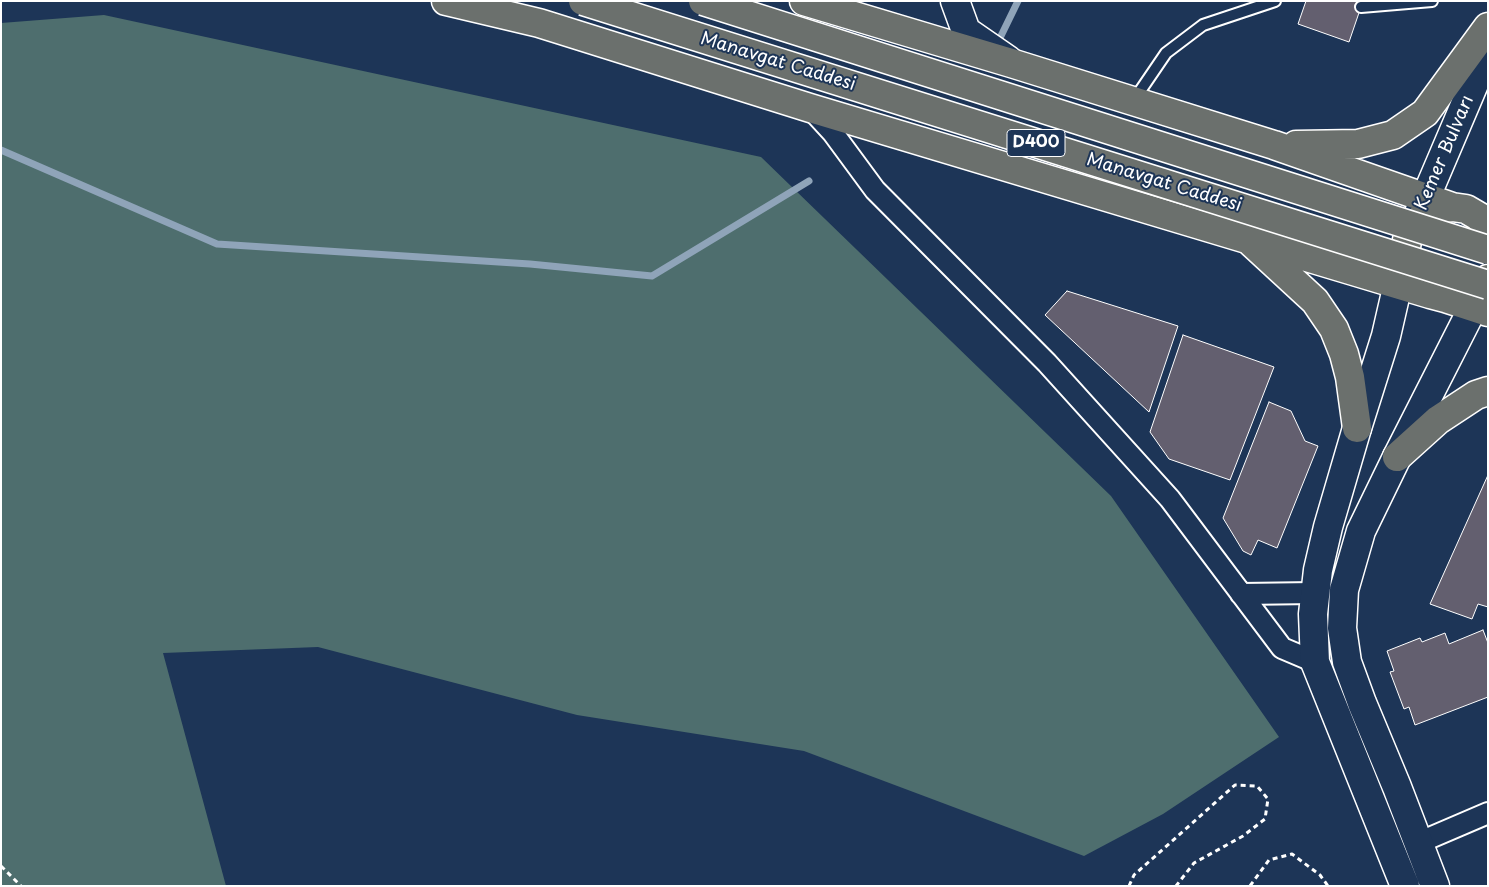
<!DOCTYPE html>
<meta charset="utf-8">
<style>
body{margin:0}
#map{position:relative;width:1489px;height:887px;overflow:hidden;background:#1d3557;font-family:"Playpen Sans",sans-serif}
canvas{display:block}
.frame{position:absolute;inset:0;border:2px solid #fff;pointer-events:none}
</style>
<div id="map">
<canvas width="1489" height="887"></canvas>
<div class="frame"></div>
</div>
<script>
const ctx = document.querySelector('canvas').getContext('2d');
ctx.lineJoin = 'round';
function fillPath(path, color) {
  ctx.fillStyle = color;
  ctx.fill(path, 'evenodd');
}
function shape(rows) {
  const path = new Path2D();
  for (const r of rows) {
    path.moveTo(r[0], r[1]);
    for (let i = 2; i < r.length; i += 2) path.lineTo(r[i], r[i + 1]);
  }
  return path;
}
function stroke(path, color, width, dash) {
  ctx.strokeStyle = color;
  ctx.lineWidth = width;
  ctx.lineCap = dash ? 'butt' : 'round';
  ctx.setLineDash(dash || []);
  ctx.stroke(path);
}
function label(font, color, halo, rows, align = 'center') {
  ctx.font = font + ' "Playpen Sans",sans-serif';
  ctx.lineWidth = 4;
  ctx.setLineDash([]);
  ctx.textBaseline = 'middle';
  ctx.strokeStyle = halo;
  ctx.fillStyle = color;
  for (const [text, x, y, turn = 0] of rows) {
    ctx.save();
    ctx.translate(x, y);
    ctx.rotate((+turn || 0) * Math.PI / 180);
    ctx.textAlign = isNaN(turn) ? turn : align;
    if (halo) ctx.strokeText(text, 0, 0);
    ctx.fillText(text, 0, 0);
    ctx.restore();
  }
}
const green = shape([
 [104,15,761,157,1111,496,1279,737,1163,814,1084,856,804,751,577,715,318,647,163,653,226,886,1,886,1,23]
]);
const stream = shape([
 [999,40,1018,1],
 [1,150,217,244,530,264,652,276,809,181]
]);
const building = shape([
 [1306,1,1363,1,1349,42,1298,24,1306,1],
 [1067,291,1178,326,1149,412,1045,315,1067,291],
 [1183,335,1274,367,1230,480,1169,459,1150,432,1183,335],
 [1269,402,1291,411,1305,441,1318,446,1277,548,1258,540,1251,555,1243,551,1223,518,1269,402],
 [1488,475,1488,607,1478,604,1472,619,1430,604,1488,475],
 [1483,630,1488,643,1488,697,1415,725,1409,707,1404,709,1390,672,1394,671,1387,651,1420,638,1422,642,1445,633,1449,644,1483,630]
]);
const path = shape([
 [1,866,21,886],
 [1129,886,1134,875,1235,785,1257,786,1268,799,1265,819,1243,836,1194,863,1176,886],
 [1250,886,1269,860,1292,854,1320,875,1328,886]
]);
const lane = shape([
 [1361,7,1432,1],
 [1134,100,1166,53,1203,25,1275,1]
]);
const street = shape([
 [810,108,833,133,875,190,1047,363,1170,499,1282,648,1315,662],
 [1241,594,1315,593],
 [1418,843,1488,813]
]);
const secondary = shape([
 [955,1,966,31,1008,60],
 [1416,220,1488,51],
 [1403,262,1386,336,1357,428,1328,527,1318,570,1313,614,1315,662,1405,886],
 [1435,886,1397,787,1362,703,1347,662,1342,628,1344,590,1361,531,1397,457,1484,286]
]);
const highway = shape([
 [446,1,539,23,810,108,1430,294],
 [804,1,1011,63,1274,145,1452,207],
 [1296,145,1358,144,1393,135,1425,113,1488,27],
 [1488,225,1478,216,1466,209,1452,207,1437,209,1424,215,1413,227,1407,240,1405,256,1409,272,1418,284,1430,294,1445,298,1461,297,1475,291,1488,279],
 [1251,242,1315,301,1334,329,1344,354,1350,377,1357,428],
 [1445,298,1488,312],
 [1397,457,1438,420,1476,395,1488,391]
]);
const highwayBridge = shape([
 [583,1,1488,285],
 [703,1,1488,250]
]);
const shields = [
 [1036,143,58]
];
const shieldNames = [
 ["D400",1036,143]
];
const streetNames = [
 ["Manavgat Caddesi",778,62,17],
 ["Kemer Bulvarı",1445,153,-67],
 ["Manavgat Caddesi",1164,183,17]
];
fillPath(green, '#4e6e6e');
stroke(stream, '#8fa4b9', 7);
fillPath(building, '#635f6f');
stroke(building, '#fff', 1);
stroke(lane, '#fff', 14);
stroke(street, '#fff', 24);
stroke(secondary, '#fff', 31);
stroke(highway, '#fff', 31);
stroke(path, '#fff', 3, [5, 4]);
stroke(lane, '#1d3557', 10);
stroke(street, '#1d3557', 20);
stroke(secondary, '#1d3557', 28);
stroke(highway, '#6b706d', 28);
stroke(highwayBridge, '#fff', 31, []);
stroke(highwayBridge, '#6b706d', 28);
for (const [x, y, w] of shields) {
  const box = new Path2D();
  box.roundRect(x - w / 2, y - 13.5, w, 27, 4);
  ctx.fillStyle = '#1d3557';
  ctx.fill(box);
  stroke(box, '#fff', 1);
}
label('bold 16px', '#fff', null, shieldNames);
label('18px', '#fff', '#1d3557', streetNames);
</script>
